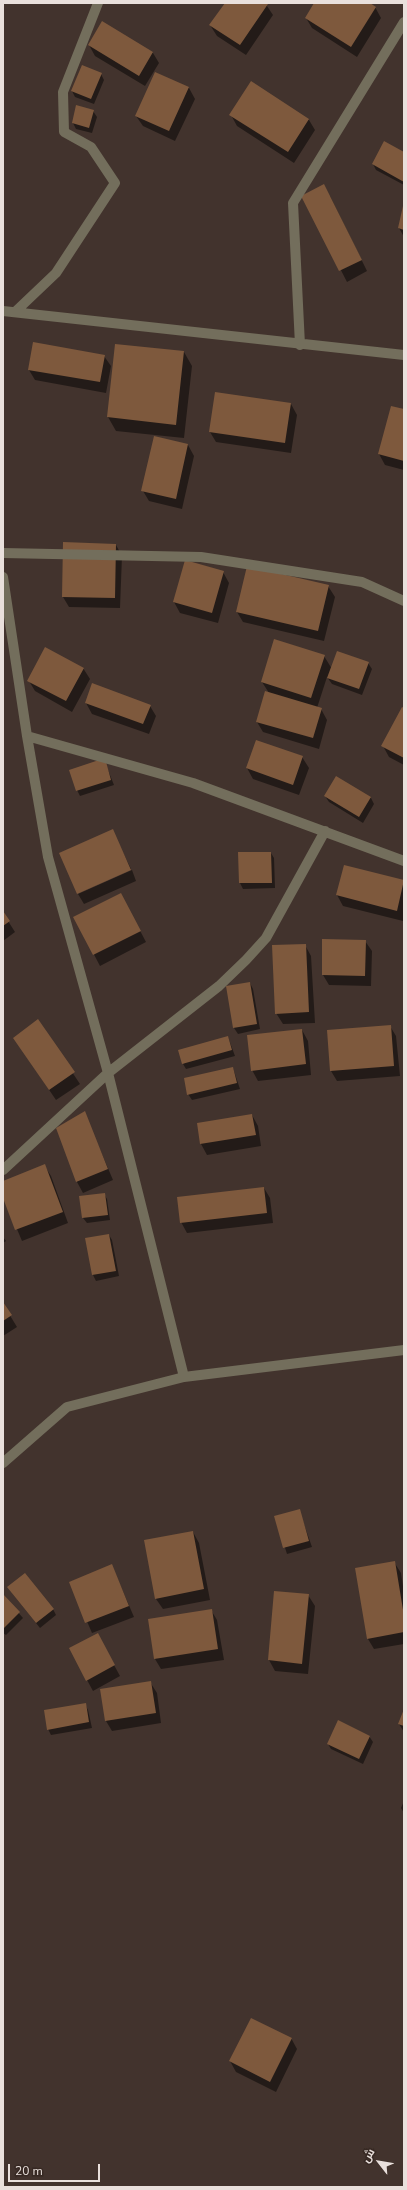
<!DOCTYPE html>
<meta charset="utf-8">
<style>
body{margin:0}
#map{position:relative;width:407px;height:2190px;overflow:hidden;background:#42332d;font-family:"Nunito Sans",Cairo,sans-serif}
canvas{display:block}
.frame{position:absolute;inset:0;border:4px solid #e9e0dc;pointer-events:none}
.north{position:absolute;left:359px;top:2142px;width:40px;height:40px;-webkit-text-stroke:3px #372923;paint-order:stroke;rotate:301deg;font-size:11px;font-weight:700;line-height:16px;text-align:center;color:#e9e0dc}
.north::after{content:'';display:block;margin:auto;width:14px;height:18px;background:#e9e0dc;clip-path:polygon(50% 0,100% 100%,50% 72%,0 100%)}
.scale{position:absolute;left:8px;top:2164px;width:92px;height:18px;box-sizing:border-box;border:2px solid #e9e0dc;border-top:0;padding-left:5px;font-size:12px;line-height:14px;white-space:nowrap;color:#e9e0dc;-webkit-text-stroke:3px #372923;paint-order:stroke}
</style>
<div id="map">
<canvas width="407" height="2190"></canvas>
<div class="frame"></div>
<div class="north">ش</div>
<div class="scale">20 m</div>
</div>
<script>
const ctx = document.querySelector('canvas').getContext('2d');
ctx.lineJoin = 'round';
function fillPath(path, color) {
  ctx.fillStyle = color;
  ctx.fill(path, 'evenodd');
}
function shape(rows) {
  const path = new Path2D();
  for (const r of rows) {
    path.moveTo(r[0], r[1]);
    for (let i = 2; i < r.length; i += 2) path.lineTo(r[i], r[i + 1]);
  }
  return path;
}
function stroke(path, color, width, dash) {
  ctx.strokeStyle = color;
  ctx.lineWidth = width;
  ctx.lineCap = dash ? 'butt' : 'round';
  ctx.setLineDash(dash || []);
  ctx.stroke(path);
}
const shadow = shape([
 [226,3,265,3,273,15,246,55,217,36,210,25],
 [315,3,368,3,375,7,381,18,357,57,312,28,306,18],
 [89,45,153,53,159,63,145,86,95,56],
 [156,73,189,88,195,99,175,141,143,126,136,116],
 [101,74,104,80,94,104,75,97,72,91],
 [93,111,97,117,92,133,76,129,73,123],
 [231,115,309,120,315,130,294,163,237,126],
 [404,153,404,185,376,170,373,164],
 [303,196,330,196,367,271,347,282],
 [404,208,404,237,399,228],
 [116,345,184,352,192,366,184,438,116,431,108,417],
 [104,356,111,366,106,393,35,380,29,370],
 [291,404,297,415,291,453,216,442,210,432],
 [404,410,404,470,385,465,379,454],
 [155,437,188,445,194,456,182,509,149,501,143,491],
 [116,545,122,556,120,608,69,607,63,597],
 [223,572,229,583,218,623,180,613,174,602],
 [328,586,335,597,324,641,243,622,237,612],
 [324,656,332,669,368,663,372,669,362,695,332,684,327,677,317,708,321,709,327,720,319,749,263,732,257,722,269,693,262,682],
 [83,668,90,679,72,712,35,691,29,681],
 [86,703,150,706,156,716,149,734,92,714],
 [404,709,404,765,389,757,383,746],
 [302,757,309,768,299,795,253,779,247,768],
 [104,760,114,785,80,796,77,790],
 [337,778,371,798,374,804,363,823,329,802,325,796],
 [112,830,131,869,78,893],
 [239,853,271,853,274,858,275,888,243,889,240,883],
 [345,866,404,882,403,921,343,906,337,895],
 [132,870,136,881,84,904,78,894],
 [126,904,146,942,100,966,75,918],
 [3,913,15,932,3,941],
 [365,941,372,951,371,986,329,985,323,975],
 [305,945,311,956,315,1023,283,1024,276,1013],
 [250,983,253,989,260,1029,238,1034,234,1028,227,987],
 [38,1021,80,1084,56,1100,14,1038],
 [390,1026,396,1036,400,1076,337,1081,331,1071],
 [302,1030,308,1041,311,1075,258,1081,252,1070],
 [228,1037,235,1056,186,1069,183,1064],
 [233,1068,240,1089,192,1100,188,1094],
 [84,1112,113,1180,83,1193,77,1182,58,1129],
 [252,1115,258,1126,261,1146,207,1155,201,1144,198,1124],
 [44,1165,51,1176,68,1223,22,1241,3,1196,3,1182],
 [264,1188,270,1198,273,1223,187,1233,181,1222],
 [104,1194,107,1199,110,1220,87,1223,83,1218],
 [109,1235,112,1240,119,1276,96,1281,93,1275,86,1239],
 [3,1237,6,1241,3,1243],
 [3,1304,17,1327,3,1336],
 [299,1510,312,1547,287,1554,275,1517],
 [193,1532,199,1543,210,1600,163,1609,156,1599],
 [394,1562,401,1573,404,1593,404,1644,374,1649,368,1639],
 [112,1566,134,1617,92,1633,70,1582],
 [12,1593,53,1609,56,1615,40,1628],
 [3,1595,23,1618,6,1635,3,1633],
 [308,1595,315,1606,308,1674,275,1671,269,1660],
 [211,1610,217,1620,224,1660,161,1669,155,1659],
 [103,1645,120,1676,93,1691,87,1680],
 [150,1682,157,1693,161,1723,112,1731,106,1721],
 [85,1704,88,1710,92,1728,51,1735,48,1729],
 [404,1712,404,1732,399,1724],
 [369,1736,373,1742,363,1764,331,1749,328,1744],
 [404,1801,404,1813,401,1808],
 [291,2038,297,2049,276,2092,236,2072,230,2061]
]);
const building = shape([
 [225,3,268,4,240,45,209,25],
 [314,3,370,3,376,7,351,47,305,18],
 [102,21,153,52,139,76,88,45],
 [82,65,102,73,91,99,71,91],
 [155,72,189,87,169,131,135,116],
 [251,81,309,119,288,152,229,115],
 [76,105,94,110,89,128,72,123],
 [384,141,404,152,404,182,372,164],
 [324,184,362,260,339,271,301,196],
 [403,206,404,206,404,230,398,228],
 [33,342,105,355,100,382,28,370],
 [115,344,184,351,176,425,107,417],
 [215,392,291,403,285,443,209,432],
 [391,406,404,409,404,461,378,454],
 [154,436,188,444,176,499,141,491],
 [63,542,116,544,115,598,62,597],
 [185,560,224,571,212,613,173,602],
 [247,566,329,585,318,631,236,612],
 [274,639,325,655,311,698,261,682],
 [45,647,84,668,66,701,27,681],
 [337,651,369,662,359,689,327,678],
 [92,683,151,705,143,724,85,703],
 [265,691,322,708,313,738,256,722],
 [402,707,404,708,404,758,381,746],
 [256,740,303,756,293,785,246,768],
 [105,758,111,780,76,791,69,770],
 [336,776,371,797,359,817,324,796],
 [113,829,131,870,77,894,59,853],
 [238,852,271,852,272,883,239,883],
 [344,865,404,880,397,911,336,895],
 [121,893,141,931,93,955,73,917],
 [3,911,10,921,3,926],
 [322,939,366,940,365,976,322,975],
 [306,944,309,1012,275,1014,272,945],
 [250,982,257,1024,233,1028,226,986],
 [38,1019,75,1072,49,1090,13,1038],
 [391,1025,394,1066,330,1071,327,1030],
 [302,1029,306,1064,251,1071,247,1035],
 [228,1036,232,1050,182,1064,178,1050],
 [233,1067,237,1083,187,1095,184,1078],
 [85,1111,108,1169,76,1182,56,1128],
 [252,1114,256,1135,200,1144,197,1123],
 [45,1164,63,1212,15,1230,3,1198,3,1181],
 [264,1187,267,1213,180,1223,177,1197],
 [105,1193,108,1215,82,1218,79,1196],
 [109,1234,116,1271,92,1275,85,1238],
 [3,1302,12,1315,3,1321],
 [300,1509,309,1541,283,1548,274,1516],
 [193,1531,204,1589,155,1599,144,1540],
 [395,1561,404,1616,404,1632,367,1639,355,1568],
 [112,1564,129,1606,85,1623,69,1582],
 [25,1573,54,1609,36,1623,7,1587],
 [274,1591,309,1594,302,1664,268,1660],
 [3,1594,20,1612,3,1629],
 [212,1609,218,1649,154,1659,148,1619],
 [98,1633,115,1665,86,1681,69,1648],
 [151,1681,156,1713,105,1721,100,1689],
 [86,1703,89,1722,47,1730,44,1710],
 [404,1709,404,1726,398,1724],
 [338,1720,370,1736,359,1759,327,1744],
 [251,2018,292,2038,270,2082,229,2061]
]);
const minor = shape([
 [3,311,404,355],
 [15,312,56,273,115,183,91,147,64,132,63,92,98,3],
 [300,345,293,203,404,22],
 [3,553,201,557,362,582,404,601],
 [3,577,27,736,48,857,108,1073,184,1377],
 [27,736,193,783,404,861],
 [3,1170,108,1073,219,986,246,960,266,938,325,831],
 [3,1463,67,1407,184,1377,404,1350]
]);
fillPath(shadow, '#0007');
fillPath(building, '#7e593d');
stroke(minor, '#736e5c', 10);
</script>
